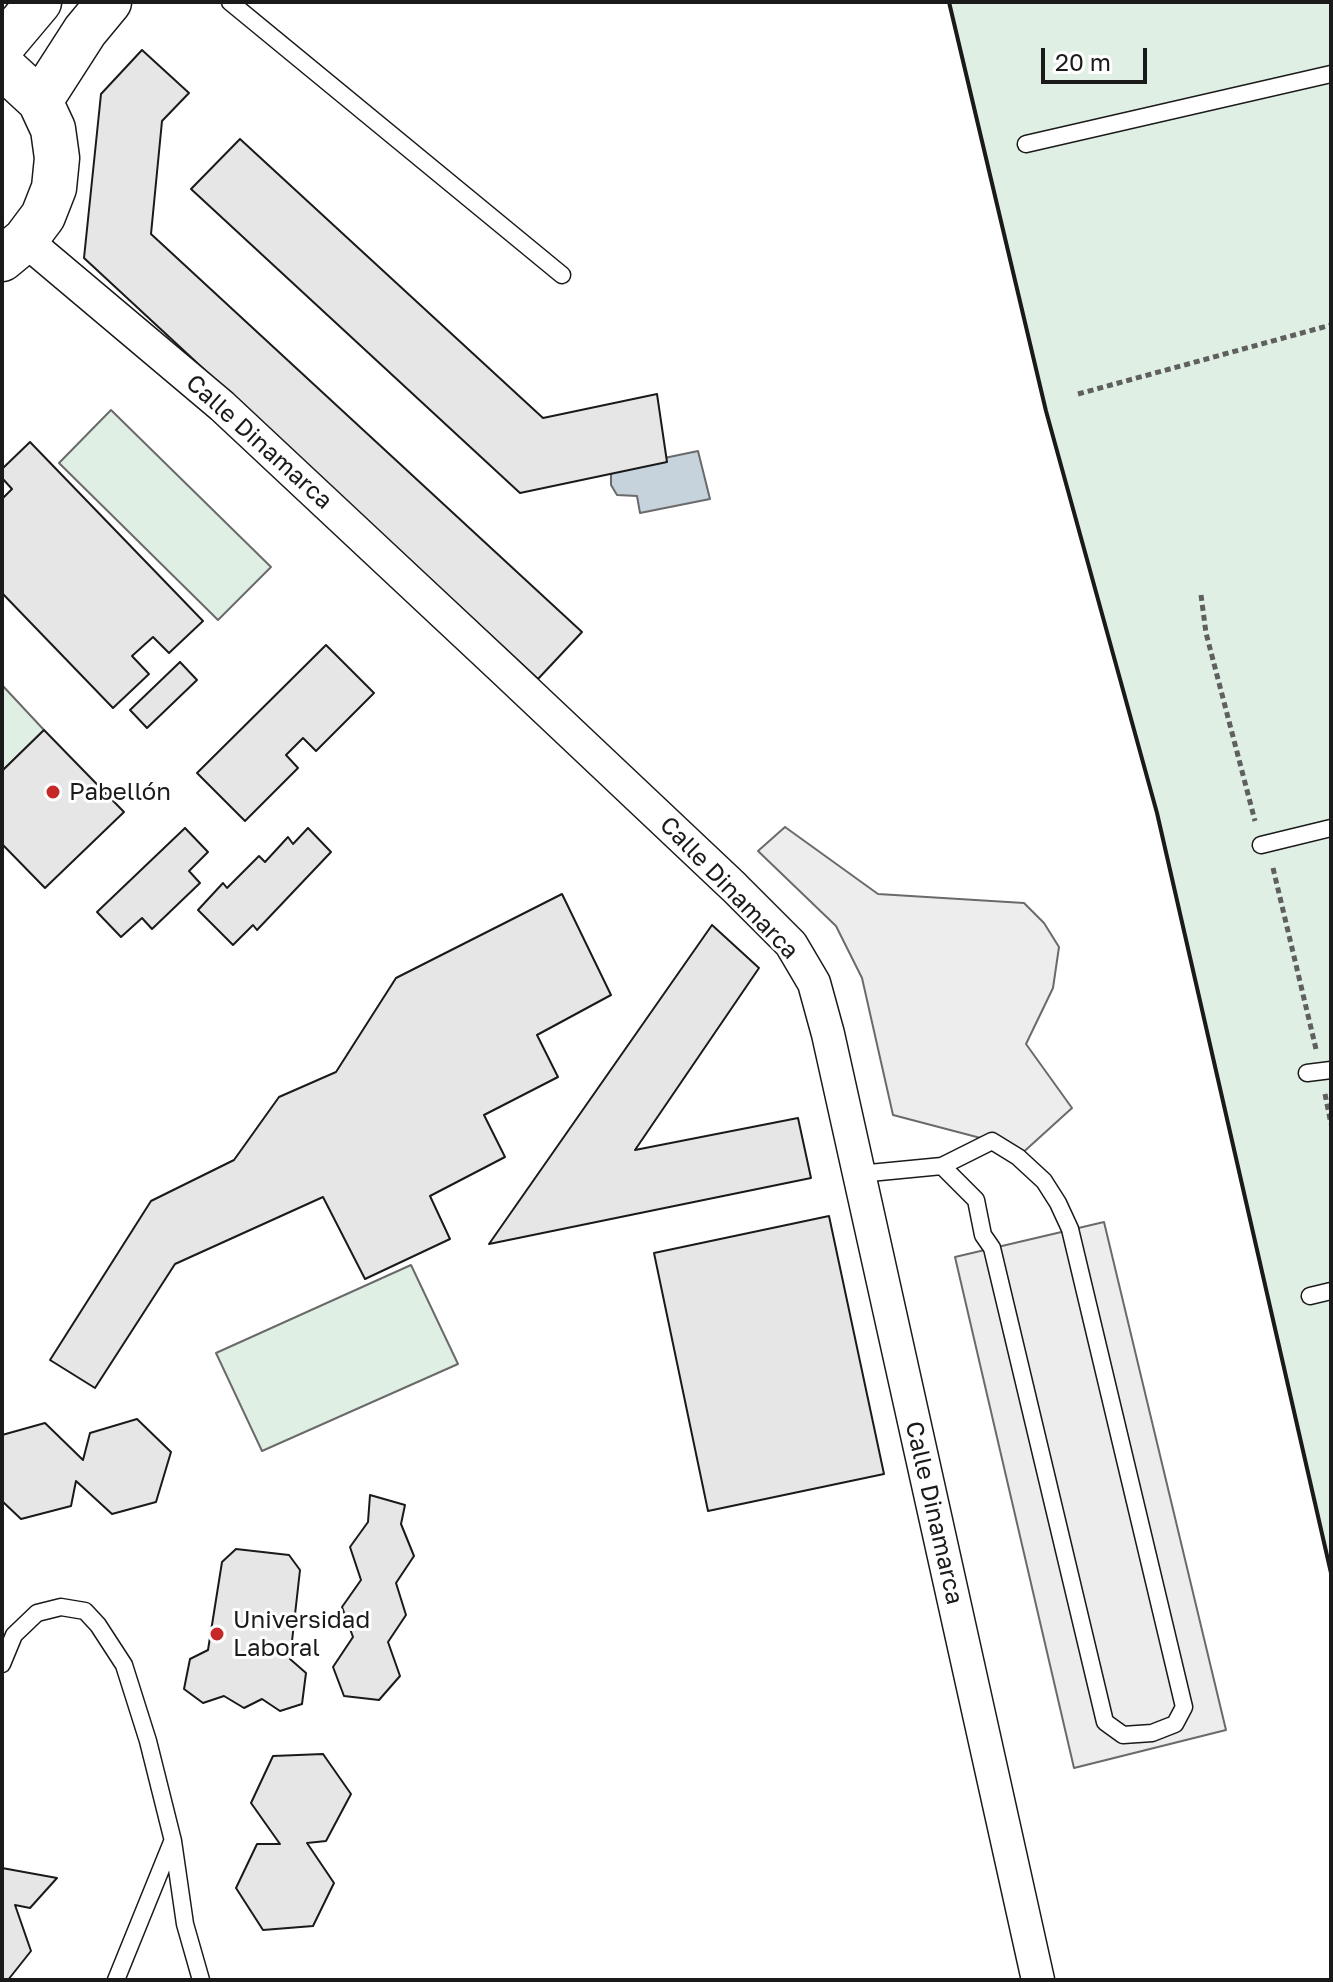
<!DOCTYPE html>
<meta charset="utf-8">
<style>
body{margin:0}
#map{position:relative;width:1333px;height:1982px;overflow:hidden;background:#fff;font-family:"Golos Text",sans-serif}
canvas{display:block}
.frame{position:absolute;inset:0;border:4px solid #1a1a1a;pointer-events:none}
.scale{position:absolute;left:1041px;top:48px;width:106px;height:36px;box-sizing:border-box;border:4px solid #1a1a1a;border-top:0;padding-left:10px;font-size:24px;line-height:28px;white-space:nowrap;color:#1a1a1a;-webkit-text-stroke:6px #fff;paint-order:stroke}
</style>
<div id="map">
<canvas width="1333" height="1982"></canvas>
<div class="frame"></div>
<div class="scale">20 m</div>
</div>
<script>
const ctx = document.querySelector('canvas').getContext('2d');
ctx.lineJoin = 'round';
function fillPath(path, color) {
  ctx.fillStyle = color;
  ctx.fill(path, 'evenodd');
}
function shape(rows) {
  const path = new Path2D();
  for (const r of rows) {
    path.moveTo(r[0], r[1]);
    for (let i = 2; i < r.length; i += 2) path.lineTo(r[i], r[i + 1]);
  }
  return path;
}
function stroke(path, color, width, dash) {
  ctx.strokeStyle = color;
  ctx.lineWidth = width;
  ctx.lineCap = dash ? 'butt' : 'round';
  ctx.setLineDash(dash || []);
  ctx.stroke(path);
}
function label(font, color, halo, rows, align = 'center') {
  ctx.font = font + ' "Golos Text",sans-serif';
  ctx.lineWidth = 6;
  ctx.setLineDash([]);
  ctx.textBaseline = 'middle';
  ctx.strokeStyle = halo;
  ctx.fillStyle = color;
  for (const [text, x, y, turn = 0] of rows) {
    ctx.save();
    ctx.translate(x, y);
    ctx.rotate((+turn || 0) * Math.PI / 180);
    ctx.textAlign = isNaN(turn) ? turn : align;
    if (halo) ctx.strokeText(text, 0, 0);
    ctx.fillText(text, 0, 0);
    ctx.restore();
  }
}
const green = shape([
 [949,2,1331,2,1331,1573,1157,813,1046,411,949,2],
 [111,410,271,567,218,620,59,463,111,410],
 [2,685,44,730,2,771,2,685],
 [411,1265,458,1364,262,1451,216,1353,411,1265]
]);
const parking = shape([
 [785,827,878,894,1024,903,1044,923,1059,947,1053,988,1026,1044,1072,1108,1018,1157,992,1141,893,1115,862,978,836,926,758,851,785,827],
 [1104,1222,1226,1730,1074,1768,955,1257,1104,1222]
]);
const water = shape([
 [698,451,710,499,640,513,637,496,617,495,611,485,611,475,614,470,621,467,698,451]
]);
const building = shape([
 [142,50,189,93,162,121,151,234,582,632,538,679,84,258,101,94,142,50],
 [240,139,543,418,657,394,667,462,520,493,191,189,240,139],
 [30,442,203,621,169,653,153,637,132,656,149,674,113,708,2,593,2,499,12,489,2,478,2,469,30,442],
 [326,645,374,693,316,751,303,738,286,755,298,768,245,821,197,773,326,645],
 [180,662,197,680,147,728,130,710,180,662],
 [44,730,124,812,45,888,2,844,2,771,44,730],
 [185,828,208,852,189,871,200,883,152,929,142,918,121,937,97,912,185,828],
 [308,828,331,852,257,930,253,925,233,945,198,910,223,883,227,888,259,856,265,862,288,837,293,844,308,828],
 [562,894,611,995,537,1035,558,1077,484,1115,505,1157,430,1196,450,1239,365,1279,323,1197,175,1264,95,1388,50,1360,151,1201,234,1160,279,1097,336,1072,396,978,562,894],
 [712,925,759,968,635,1150,798,1118,811,1178,489,1244,712,925],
 [829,1216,884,1474,708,1511,654,1253,829,1216],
 [137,1419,171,1452,156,1502,112,1514,76,1481,71,1506,21,1519,2,1501,2,1435,45,1423,83,1460,90,1433,137,1419],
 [370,1495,405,1505,401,1524,414,1556,396,1583,406,1615,388,1642,400,1676,379,1700,344,1696,333,1667,353,1637,342,1607,361,1580,350,1547,368,1522,370,1495],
 [236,1549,289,1555,300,1570,290,1659,306,1673,302,1704,280,1711,262,1699,244,1708,224,1696,203,1703,184,1689,190,1659,208,1650,222,1562,236,1549],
 [323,1754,351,1794,326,1841,307,1843,334,1883,313,1926,263,1930,236,1888,257,1844,280,1844,251,1803,273,1756,323,1754],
 [2,1868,57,1878,30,1908,15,1905,31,1951,8,1980,2,1980,2,1868]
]);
const path = shape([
 [1078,394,1331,325],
 [1201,595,1206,633,1255,821],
 [1273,868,1316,1049],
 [1325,1094,1331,1124]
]);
const lane = shape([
 [230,2,562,275],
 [1026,144,1331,74],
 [1261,845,1331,828],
 [1307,1073,1331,1070],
 [859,1174,942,1166,976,1200,983,1235,992,1248,1105,1722,1123,1735,1152,1733,1175,1724,1184,1707,1070,1229,1058,1203,1044,1181,1018,1157,992,1141,942,1166],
 [1310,1296,1331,1291],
 [2,1664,14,1635,37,1613,61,1607,85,1611,98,1625,124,1665,148,1741,173,1841,185,1924,201,1980],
 [116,1980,172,1842]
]);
const street = shape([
 [25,240,222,406,502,668,734,887,791,944,814,983,828,1034,1038,1980]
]);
const primary = shape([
 [2,46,39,2],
 [2,66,40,101,53,129,57,158,54,188,43,216,25,240,2,259],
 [40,101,85,31,109,2]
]);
const wall = shape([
 [949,2,1046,411,1157,813,1331,1573]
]);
const markers = [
 [53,792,8,"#c62828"],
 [217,1634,8,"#c62828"]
];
const streetNames = [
 ["Calle Dinamarca",259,442,42],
 ["Calle Dinamarca",729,888,46],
 ["Calle Dinamarca",934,1513,77]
];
const poiNames = [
 ["Pabellón",69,792],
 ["Universidad",233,1620],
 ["Laboral",233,1648]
];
fillPath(green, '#e0efe3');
stroke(green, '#6a6a6a', 2);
fillPath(parking, '#ededed');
stroke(parking, '#6a6a6a', 2);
fillPath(water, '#c6d2dc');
stroke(water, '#6a6a6a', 2);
fillPath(building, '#e6e6e6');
stroke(building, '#1a1a1a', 2);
stroke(lane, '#1a1a1a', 19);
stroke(street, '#1a1a1a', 35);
stroke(primary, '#1a1a1a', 47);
stroke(path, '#5f5f5f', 5, [6, 4]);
stroke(lane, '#fff', 16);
stroke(street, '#fff', 32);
stroke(primary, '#fff', 44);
stroke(wall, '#1a1a1a', 4);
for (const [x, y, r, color] of markers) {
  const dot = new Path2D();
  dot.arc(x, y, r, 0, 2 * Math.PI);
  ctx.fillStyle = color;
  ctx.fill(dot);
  stroke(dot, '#fff', 3);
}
label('24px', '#1a1a1a', '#fff', streetNames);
label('24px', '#1a1a1a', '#fff', poiNames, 'left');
</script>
